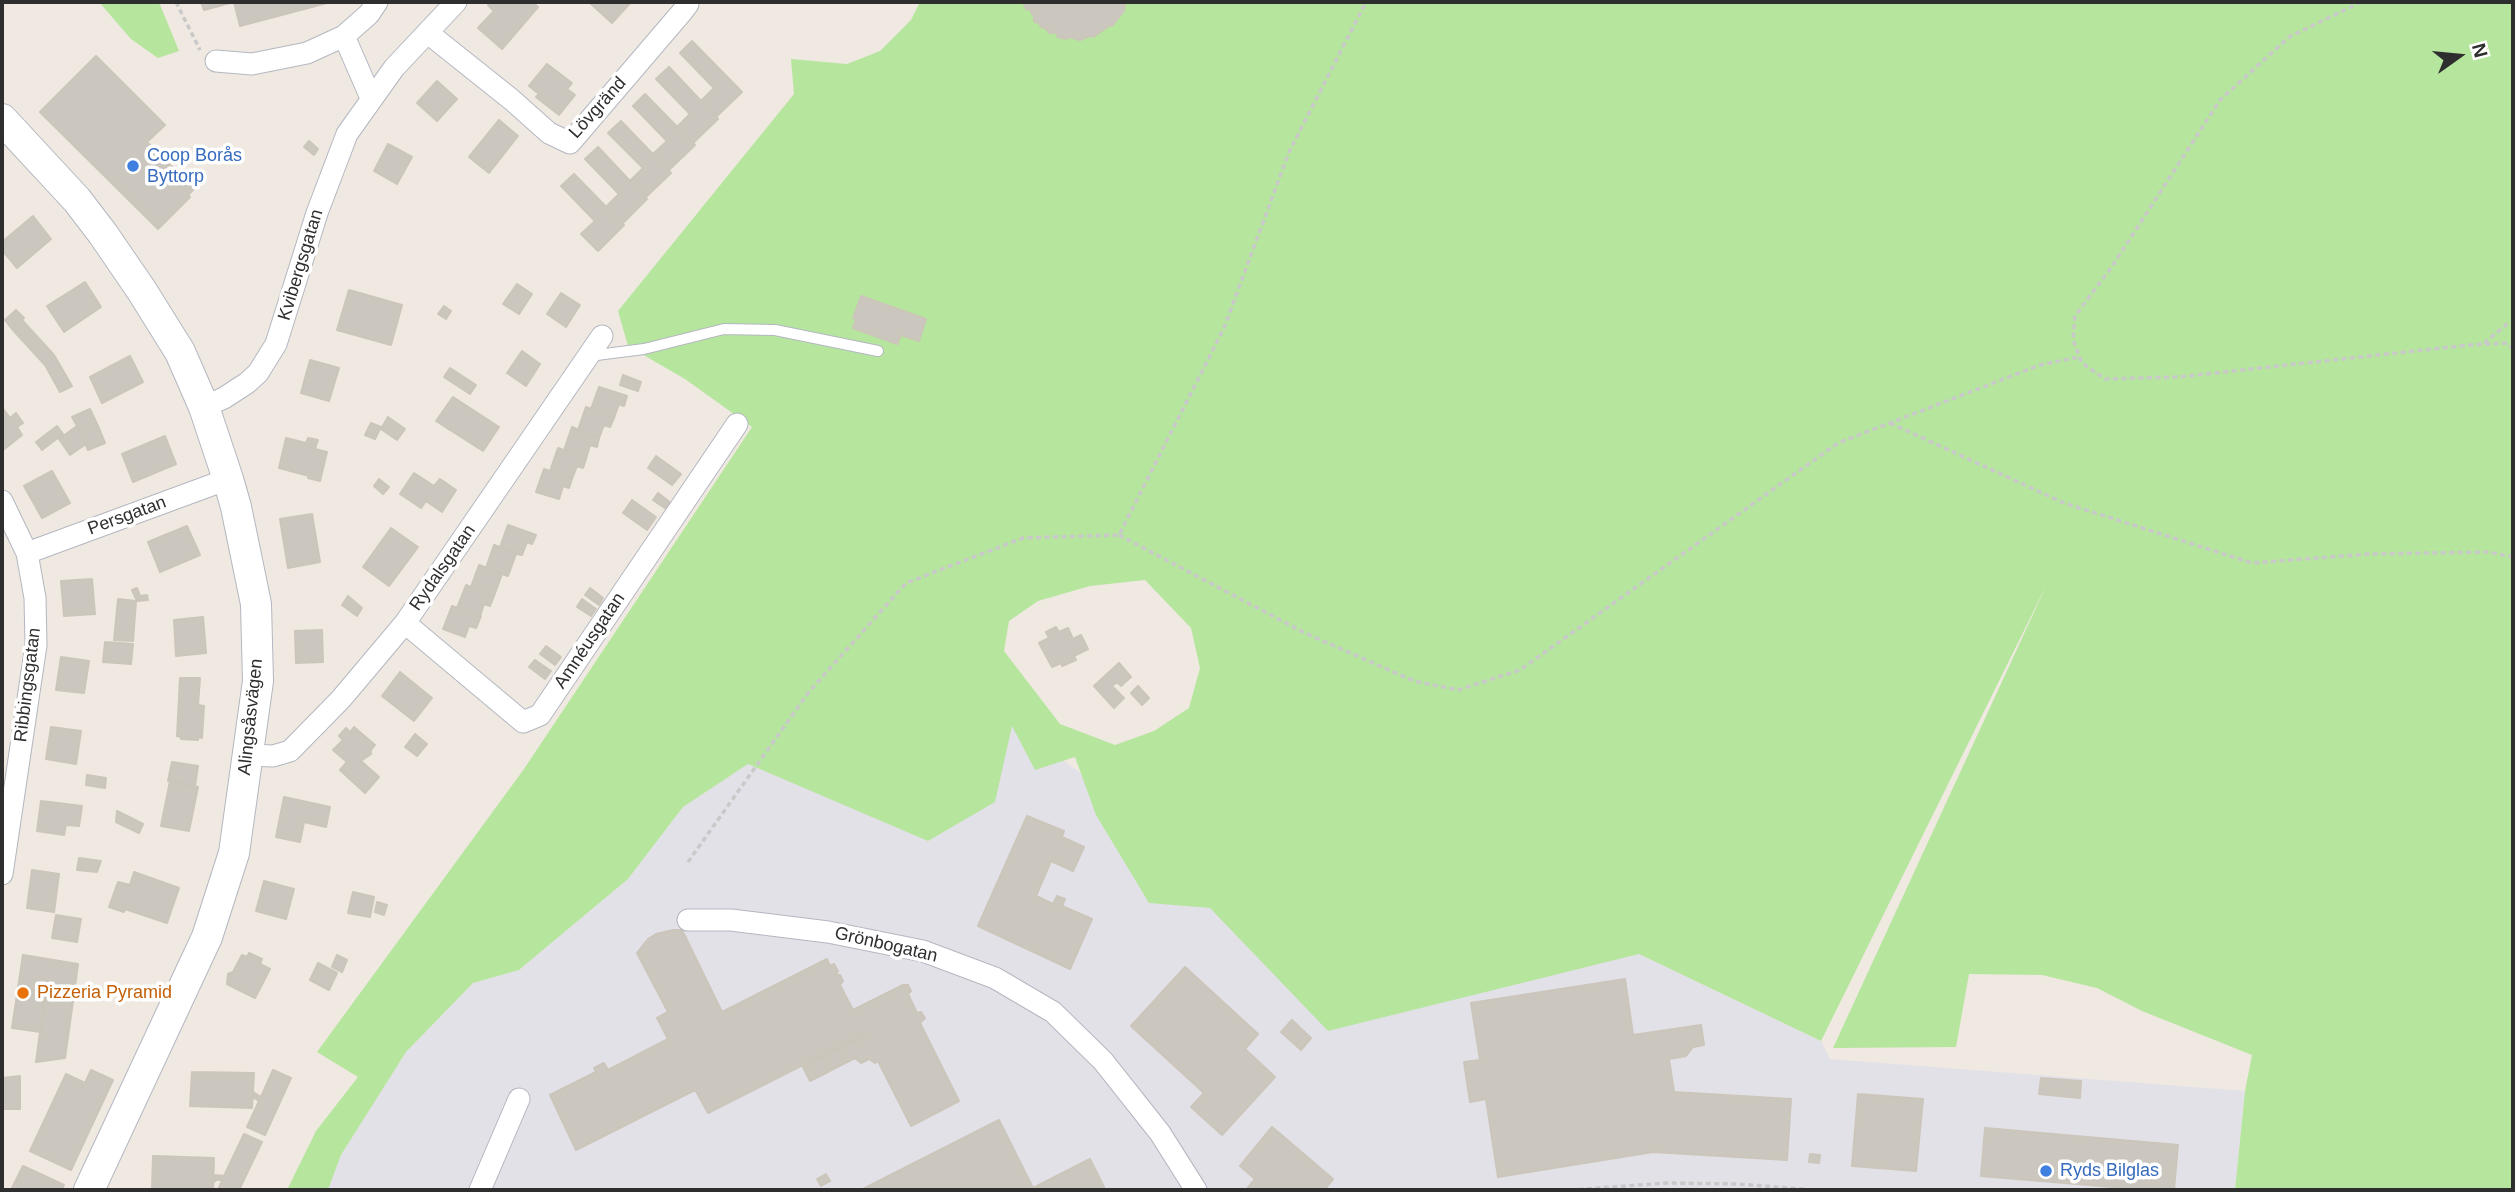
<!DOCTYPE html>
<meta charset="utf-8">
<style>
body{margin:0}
#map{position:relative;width:2515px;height:1192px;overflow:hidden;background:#efe9e1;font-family:Arial,sans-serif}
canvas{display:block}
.frame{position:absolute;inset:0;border:4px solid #2e2e2e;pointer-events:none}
.north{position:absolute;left:2424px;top:21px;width:70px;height:70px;-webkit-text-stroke:5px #fff;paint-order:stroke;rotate:75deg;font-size:19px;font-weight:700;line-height:28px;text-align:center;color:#2e2e2e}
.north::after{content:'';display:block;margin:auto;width:24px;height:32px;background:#2e2e2e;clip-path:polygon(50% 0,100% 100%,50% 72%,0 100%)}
</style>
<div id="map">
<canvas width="2515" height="1192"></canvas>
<div class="frame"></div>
<div class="north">N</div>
</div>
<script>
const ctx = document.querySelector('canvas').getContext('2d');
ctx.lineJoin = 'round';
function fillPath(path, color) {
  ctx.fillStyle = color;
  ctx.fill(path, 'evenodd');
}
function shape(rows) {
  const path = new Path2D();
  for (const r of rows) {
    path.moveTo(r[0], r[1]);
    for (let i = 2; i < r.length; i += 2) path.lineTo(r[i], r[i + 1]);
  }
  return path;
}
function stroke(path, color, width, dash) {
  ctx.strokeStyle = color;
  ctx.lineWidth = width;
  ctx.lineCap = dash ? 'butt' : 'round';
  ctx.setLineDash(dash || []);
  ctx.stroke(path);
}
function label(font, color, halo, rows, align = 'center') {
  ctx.font = font + ' Arial,sans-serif';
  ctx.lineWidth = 7;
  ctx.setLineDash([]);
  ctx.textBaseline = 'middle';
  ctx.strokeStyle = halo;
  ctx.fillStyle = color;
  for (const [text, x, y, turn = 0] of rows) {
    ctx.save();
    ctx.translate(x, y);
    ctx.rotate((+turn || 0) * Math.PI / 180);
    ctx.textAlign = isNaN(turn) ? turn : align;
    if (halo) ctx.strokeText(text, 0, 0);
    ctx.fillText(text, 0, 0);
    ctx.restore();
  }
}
const industrial = shape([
 [1012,725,1181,843,1639,954,1821,1041,1830,1059,2245,1091,2235,1190,328,1190,341,1155,406,1052,473,983,519,970,628,879,683,807,749,763,928,841]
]);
const green = shape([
 [99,2,159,2,179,51,158,58,131,39],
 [920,2,2513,2,2513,1190,2235,1190,2245,1091,2252,1055,2142,1011,2097,988,2042,975,1969,974,1956,1047,1833,1048,2047,584,1821,1041,1639,954,1328,1031,1210,908,1149,903,1096,815,1075,757,1035,770,1012,726,995,802,928,841,748,764,683,807,628,879,519,970,473,983,406,1052,341,1155,328,1190,287,1190,316,1131,358,1077,317,1052,524,769,752,427,685,379,628,346,618,311,794,94,791,59,847,64,880,51,911,20],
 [1145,580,1191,628,1200,668,1189,708,1154,731,1115,745,1060,724,1004,651,1009,621,1038,601,1090,586]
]);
const building = shape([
 [201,2,326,2,327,3,240,26,234,2,204,10,201,2],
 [491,2,532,2,538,7,502,49,478,28,494,11,488,5,491,2],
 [591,2,631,2,612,23,590,3,591,2],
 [1023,2,1128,2,1125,4,1124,11,1112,26,1109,26,1093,37,1090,36,1080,40,1069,37,1066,39,1058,37,1056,33,1049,33,1047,29,1041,27,1040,24,1034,21,1034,17,1030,10,1026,9,1023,2],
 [692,41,742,92,716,117,701,101,714,88,680,53,692,41],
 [96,56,165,125,147,142,194,189,188,195,190,197,158,229,40,112,96,56],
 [547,64,572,83,567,89,575,95,559,115,536,97,539,94,529,86,547,64],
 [669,67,718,119,693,143,677,127,690,114,656,79,669,67],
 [437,81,457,99,437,121,417,103,437,81],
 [645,94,695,145,669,170,653,154,667,141,633,106,645,94],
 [499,120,518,136,489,173,469,157,499,120],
 [621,121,671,173,646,197,630,181,643,168,608,133,621,121],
 [309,141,318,149,314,155,304,147,309,141],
 [388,144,412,157,397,184,374,171,388,144],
 [598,147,647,199,622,224,606,207,619,194,585,159,598,147],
 [574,174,624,225,598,251,581,234,595,221,561,186,574,174],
 [33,216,51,239,17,268,2,250,2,242,33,216],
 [85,282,101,307,64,332,47,306,85,282],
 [517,284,532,294,519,314,503,304,517,284],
 [349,290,402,305,391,345,337,330,349,290],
 [561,293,580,305,566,327,547,314,561,293],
 [861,296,926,319,919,341,901,335,897,344,853,328,856,319,853,318,861,296],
 [444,306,451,311,446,319,438,314,444,306],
 [16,310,24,318,12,329,5,320,16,310],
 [22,320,54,355,72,386,60,392,45,365,12,329,22,320],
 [522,351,540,364,526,386,507,373,522,351],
 [130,356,143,382,102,403,90,377,130,356],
 [310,360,339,368,329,401,301,393,310,360],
 [450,368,476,385,470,394,444,377,450,368],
 [623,375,641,382,638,391,620,385,623,375],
 [599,387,627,396,624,406,619,404,614,418,591,409,599,387],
 [453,397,499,427,483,451,436,421,453,397],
 [586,407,614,418,610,427,604,425,599,438,578,430,586,407],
 [90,409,98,426,81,433,72,417,90,409],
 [4,410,10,418,16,413,23,423,17,427,22,435,2,451,2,412,4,410],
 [388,417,405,429,397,440,381,429,388,417],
 [371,423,381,427,375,439,365,435,371,423],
 [57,426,63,434,42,450,36,442,57,426],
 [77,426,86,444,70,455,59,439,77,426],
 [98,426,105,443,88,450,81,433,98,426],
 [572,427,599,438,597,447,590,445,586,459,564,450,572,427],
 [165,436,176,464,133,482,122,454,165,436],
 [286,438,306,443,308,438,318,440,315,449,327,452,320,481,308,478,309,476,279,468,286,438],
 [558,448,586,459,583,468,577,466,572,479,550,471,558,448],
 [656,456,681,474,672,485,648,468,656,456],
 [544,469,572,479,569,488,563,486,559,499,536,492,544,469],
 [52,471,70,503,42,518,24,486,52,471],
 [414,473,434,486,440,479,456,490,442,512,426,501,421,508,400,494,414,473],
 [379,479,389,487,383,494,374,486,379,479],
 [658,493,671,503,666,509,653,500,658,493],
 [632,500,656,517,647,530,623,513,632,500],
 [312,514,320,562,288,568,280,519,312,514],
 [508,525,536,535,532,544,527,542,522,555,500,547,508,525],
 [187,526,200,555,160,572,148,542,187,526],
 [391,528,418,547,389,586,363,567,391,528],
 [494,545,522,555,516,554,508,576,486,568,494,545],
 [479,565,508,576,502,574,494,596,471,587,479,565],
 [92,579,95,614,64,616,61,581,92,579],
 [466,585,494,596,490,606,484,604,480,616,457,608,466,585],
 [137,588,140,596,147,595,148,600,137,601,132,590,137,588],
 [590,588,603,598,599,605,585,595,590,588],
 [348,596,362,608,357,616,342,605,348,596],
 [118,599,136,601,133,641,114,640,118,599],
 [582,599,596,609,591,616,577,607,582,599],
 [452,606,481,616,476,628,469,626,465,637,443,629,452,606],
 [203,617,206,653,176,656,174,620,203,617],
 [1056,627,1059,632,1068,628,1073,639,1081,635,1088,649,1074,656,1076,660,1062,666,1061,663,1052,667,1039,643,1049,638,1046,632,1056,627],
 [322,630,323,662,296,663,295,631,322,630],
 [105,642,133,644,131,664,103,662,105,642],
 [546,646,561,657,555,665,540,654,546,646],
 [61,657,89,661,84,693,56,690,61,657],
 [535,660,551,671,545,679,529,667,535,660],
 [1119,663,1131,677,1121,686,1117,682,1112,686,1124,698,1114,708,1094,686,1119,663],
 [400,672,432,698,414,721,382,696,400,672],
 [180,678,200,678,198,705,204,706,202,738,198,737,198,740,181,739,181,737,177,736,180,678],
 [1138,686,1149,698,1142,705,1131,693,1138,686],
 [51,727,81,731,76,764,46,759,51,727],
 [354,727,375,745,371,750,371,754,361,761,379,777,365,793,340,770,347,762,333,750,343,740,339,736,346,728,350,732,354,727],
 [415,734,427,744,417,756,405,747,415,734],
 [172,762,198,766,195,786,168,781,172,762],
 [87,775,106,778,105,788,86,785,87,775],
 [170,781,198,787,189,831,161,826,170,781],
 [284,797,330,807,326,827,304,822,300,842,276,837,284,797],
 [41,801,82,806,79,826,66,825,64,835,37,831,41,801],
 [117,811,143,824,139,833,116,822,117,811],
 [1027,816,1064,831,1062,837,1084,847,1073,871,1051,861,1036,896,1053,904,1057,896,1065,899,1062,906,1092,919,1070,969,978,926,1027,816],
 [79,858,101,861,97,872,77,870,79,858],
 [32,870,59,874,54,912,27,908,32,870],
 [134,872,179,888,167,923,125,909,124,912,109,907,118,882,130,885,134,872],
 [264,881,294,889,286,919,256,911,264,881],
 [353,892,374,897,370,917,348,913,353,892],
 [377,902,387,905,384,915,375,912,377,902],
 [56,915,81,919,77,942,52,938,56,915],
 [673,930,682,930,722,1012,827,959,830,966,834,964,838,971,835,974,840,975,843,981,840,985,853,1010,903,985,908,985,911,991,908,994,917,1013,921,1012,925,1018,920,1023,959,1101,911,1126,878,1061,875,1063,869,1059,861,1063,855,1058,810,1081,803,1067,865,1036,864,1034,708,1113,696,1091,693,1091,576,1150,550,1095,596,1072,594,1068,604,1063,608,1070,668,1039,657,1018,668,1012,637,953,648,939,656,934,673,930],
 [249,953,262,959,260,964,270,969,255,998,227,984,228,974,233,972,242,955,247,957,249,953],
 [23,955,78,964,74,994,46,989,41,1032,12,1028,23,955],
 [337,955,347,960,342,972,332,967,337,955],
 [318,963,337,973,329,990,310,980,318,963],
 [1185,967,1258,1034,1245,1049,1275,1077,1222,1135,1191,1107,1204,1093,1131,1026,1185,967],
 [1625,979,1633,1035,1701,1025,1704,1045,1693,1047,1686,1056,1669,1059,1674,1092,1791,1099,1787,1160,1653,1152,1498,1177,1486,1099,1470,1102,1464,1062,1480,1060,1471,1003,1625,979],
 [46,989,74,994,65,1058,36,1062,46,989],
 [1292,1020,1311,1038,1301,1050,1281,1032,1292,1020],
 [91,1070,113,1080,71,1170,30,1151,66,1074,85,1083,91,1070],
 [273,1070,291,1078,265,1135,247,1127,259,1101,252,1097,253,1092,261,1097,273,1070],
 [192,1072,254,1073,252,1108,190,1106,192,1072],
 [20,1076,20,1109,2,1109,2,1078,20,1076],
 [2041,1078,2081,1081,2080,1098,2039,1094,2041,1078],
 [1858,1094,1923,1099,1916,1171,1852,1166,1858,1094],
 [999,1120,1033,1188,1090,1159,1105,1189,861,1190,999,1120],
 [1272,1127,1333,1179,1324,1190,1246,1190,1255,1179,1240,1166,1272,1127],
 [1985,1128,2178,1145,2174,1190,2148,1190,1981,1176,1985,1128],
 [244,1134,262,1142,239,1190,218,1190,222,1180,216,1180,213,1183,214,1175,224,1176,244,1134],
 [1810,1154,1820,1155,1819,1163,1809,1162,1810,1154],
 [153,1156,214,1158,213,1190,152,1190,153,1156],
 [23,1166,64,1185,61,1190,11,1190,23,1166],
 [826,1174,830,1181,821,1186,817,1179,826,1174]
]);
const path = shape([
 [176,2,200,50],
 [2361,2,2289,37,2220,100,2111,268,2075,316,2073,340,2082,363,2105,379,2178,377,2469,345,2508,343,2513,349],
 [2484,343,2507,324,2513,324],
 [1890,423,2064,503,2252,563,2369,554,2488,552,2513,557],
 [1119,535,1305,633,1414,681,1458,690,1520,670,1838,443,2040,365,2079,357],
 [688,862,808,693,906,583,1023,538,1119,535,1224,328,1289,152,1366,2],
 [1570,1190,1667,1183,1738,1184,1815,1190]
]);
const lane = shape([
 [589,356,644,349,724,329,775,330,878,351]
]);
const street = shape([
 [428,33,512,100,549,133,570,143,682,12,688,4,685,2],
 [216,61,252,64,307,53,344,36],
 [371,98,344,36,369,14,377,2],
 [204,407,224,398,247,383,258,373,276,344,317,213,347,134,394,68,456,2],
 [2,501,27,553,35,598,36,645,2,874],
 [27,553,228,479],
 [405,623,523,722,540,715,737,424],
 [249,755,273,756,290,751,341,699,405,623,602,336],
 [688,920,731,920,828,932,923,951,995,978,1053,1012,1103,1061,1160,1133,1196,1190],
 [480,1190,519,1099]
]);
const secondary = shape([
 [2,119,77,200,103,234,142,291,180,352,204,407,228,479,236,507,256,604,258,681,234,853,207,937,89,1190]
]);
const markers = [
 [133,166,7,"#3f7fe0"],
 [23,993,7,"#e8710a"],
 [2046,1171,7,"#3f7fe0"]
];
const streetNames = [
 ["Lövgränd",598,108,-48],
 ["Kvibergsgatan",301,265,-73],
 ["Persgatan",127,516,-20],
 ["Rydalsgatan",443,568,-55],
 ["Amnéusgatan",590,641,-56],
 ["Ribbingsgatan",28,685,-83],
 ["Alingsåsvägen",251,717,-84],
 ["Grönbogatan",886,945,13]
];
const shopNames = [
 ["Coop Borås",147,156],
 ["Byttorp",147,177],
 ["Ryds Bilglas",2060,1171]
];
const foodNames = [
 ["Pizzeria Pyramid",37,993]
];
fillPath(industrial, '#e3e1e8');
fillPath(green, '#b6e59e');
fillPath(building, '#cbc7bf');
stroke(building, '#cbc5ba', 2);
stroke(lane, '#b4b7c1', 12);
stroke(street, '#b4b7c1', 23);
stroke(secondary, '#b4b7c1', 32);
stroke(path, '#c9c9c9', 3.5, [5, 3.5]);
stroke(lane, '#fff', 10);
stroke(street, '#fff', 21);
stroke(secondary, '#fff', 30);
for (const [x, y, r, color] of markers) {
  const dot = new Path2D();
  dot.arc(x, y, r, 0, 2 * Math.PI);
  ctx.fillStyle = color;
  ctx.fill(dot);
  stroke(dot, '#fff', 2.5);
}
label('18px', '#2e2e2e', '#fff', streetNames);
label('18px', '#366cbe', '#fff', shopNames, 'left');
label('18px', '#c56008', '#fff', foodNames, 'left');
</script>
